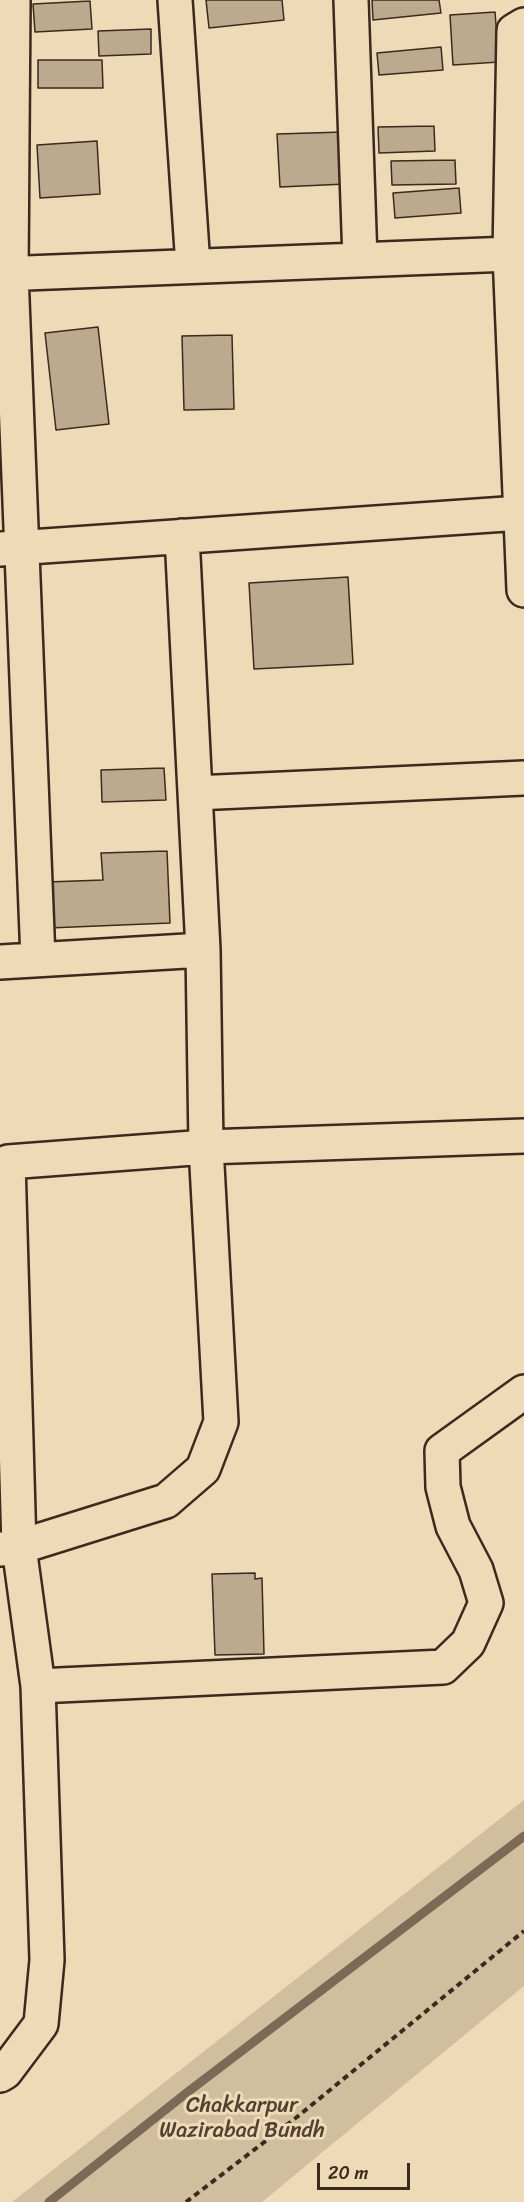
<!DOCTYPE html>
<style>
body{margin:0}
#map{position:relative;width:524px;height:2202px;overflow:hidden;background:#efdab8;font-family:Sriracha,sans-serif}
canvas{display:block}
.scale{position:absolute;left:317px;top:2163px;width:93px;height:27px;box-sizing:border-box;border:3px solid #3b2a1e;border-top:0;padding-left:8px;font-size:18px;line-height:21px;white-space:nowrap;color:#3b2a1e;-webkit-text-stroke:4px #efdab8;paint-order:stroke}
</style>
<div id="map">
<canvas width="524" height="2202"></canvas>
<div class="scale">20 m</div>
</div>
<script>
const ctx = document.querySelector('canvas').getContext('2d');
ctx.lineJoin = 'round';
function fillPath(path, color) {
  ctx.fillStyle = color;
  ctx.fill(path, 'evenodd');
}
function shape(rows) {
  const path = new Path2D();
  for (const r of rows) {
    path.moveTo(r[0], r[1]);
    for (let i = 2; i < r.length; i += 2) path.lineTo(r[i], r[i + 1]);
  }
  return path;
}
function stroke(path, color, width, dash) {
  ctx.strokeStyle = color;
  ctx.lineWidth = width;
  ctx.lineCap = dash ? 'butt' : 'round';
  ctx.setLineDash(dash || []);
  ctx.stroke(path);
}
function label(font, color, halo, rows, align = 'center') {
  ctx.font = font + ' Sriracha,sans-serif';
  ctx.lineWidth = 6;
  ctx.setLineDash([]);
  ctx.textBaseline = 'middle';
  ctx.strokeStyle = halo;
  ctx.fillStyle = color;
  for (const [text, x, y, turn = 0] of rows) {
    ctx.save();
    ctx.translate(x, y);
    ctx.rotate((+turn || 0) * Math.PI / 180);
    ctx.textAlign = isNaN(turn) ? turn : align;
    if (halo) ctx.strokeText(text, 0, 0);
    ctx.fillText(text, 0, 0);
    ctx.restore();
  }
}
const green = shape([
 [524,1800,524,1986,262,2202,12,2202]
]);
const stream = shape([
 [49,2202,189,2091,524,1836]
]);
const building = shape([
 [206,0,282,0,284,20,209,28,206,0],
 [372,0,439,0,441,13,373,20,372,0],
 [90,1,92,29,35,32,33,4,90,1],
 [495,12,499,62,453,65,450,15,495,12],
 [151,29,151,54,99,56,98,31,151,29],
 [441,47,443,70,379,75,377,53,441,47],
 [38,60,102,60,103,88,38,88,38,60],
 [434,126,435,151,379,153,378,127,434,126],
 [343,132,346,184,280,187,277,134,343,132],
 [97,141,100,194,40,198,37,145,97,141],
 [455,160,456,184,392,185,391,161,455,160],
 [459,188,461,213,395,218,393,193,459,188],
 [98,327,109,424,56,430,45,333,98,327],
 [232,335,234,409,184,410,182,336,232,335],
 [348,577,353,664,254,669,249,583,348,577],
 [164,768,166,800,102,802,101,770,164,768],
 [167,851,170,923,49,928,47,882,103,880,101,853,167,851],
 [255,1573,255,1579,262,1578,264,1654,215,1655,212,1574,255,1573]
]);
const path = shape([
 [186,2202,297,2117,524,1931]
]);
const minor = shape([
 [13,0,11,274,38,959],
 [175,0,193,266],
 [351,0,360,260],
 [524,25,514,31,510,254,524,590],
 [0,274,510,254],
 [0,549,520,513],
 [195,793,524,778],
 [0,962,203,950],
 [0,1167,8,1162,206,1147,524,1136],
 [0,1549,19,1547,166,1501,203,1469,221,1422,206,1147,203,950,182,536],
 [38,1686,443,1667,468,1643,486,1603,476,1570,453,1526,443,1487,442,1451,524,1392],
 [0,2075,5,2072,41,2024,47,1960,38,1686,19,1547,8,1162]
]);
const parkNames = [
 ["Chakkarpur",242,2106],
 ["Wazirabad Bundh",242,2131]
];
fillPath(green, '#d1be9f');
stroke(stream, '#7c6a56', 9);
fillPath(building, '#bda98d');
stroke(building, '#3b2a1e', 1.5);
stroke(minor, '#3b2a1e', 38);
stroke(path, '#3b2a1e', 4, [6, 4.5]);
stroke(minor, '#efdab8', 33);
label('22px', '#524031', '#efdab8', parkNames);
</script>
